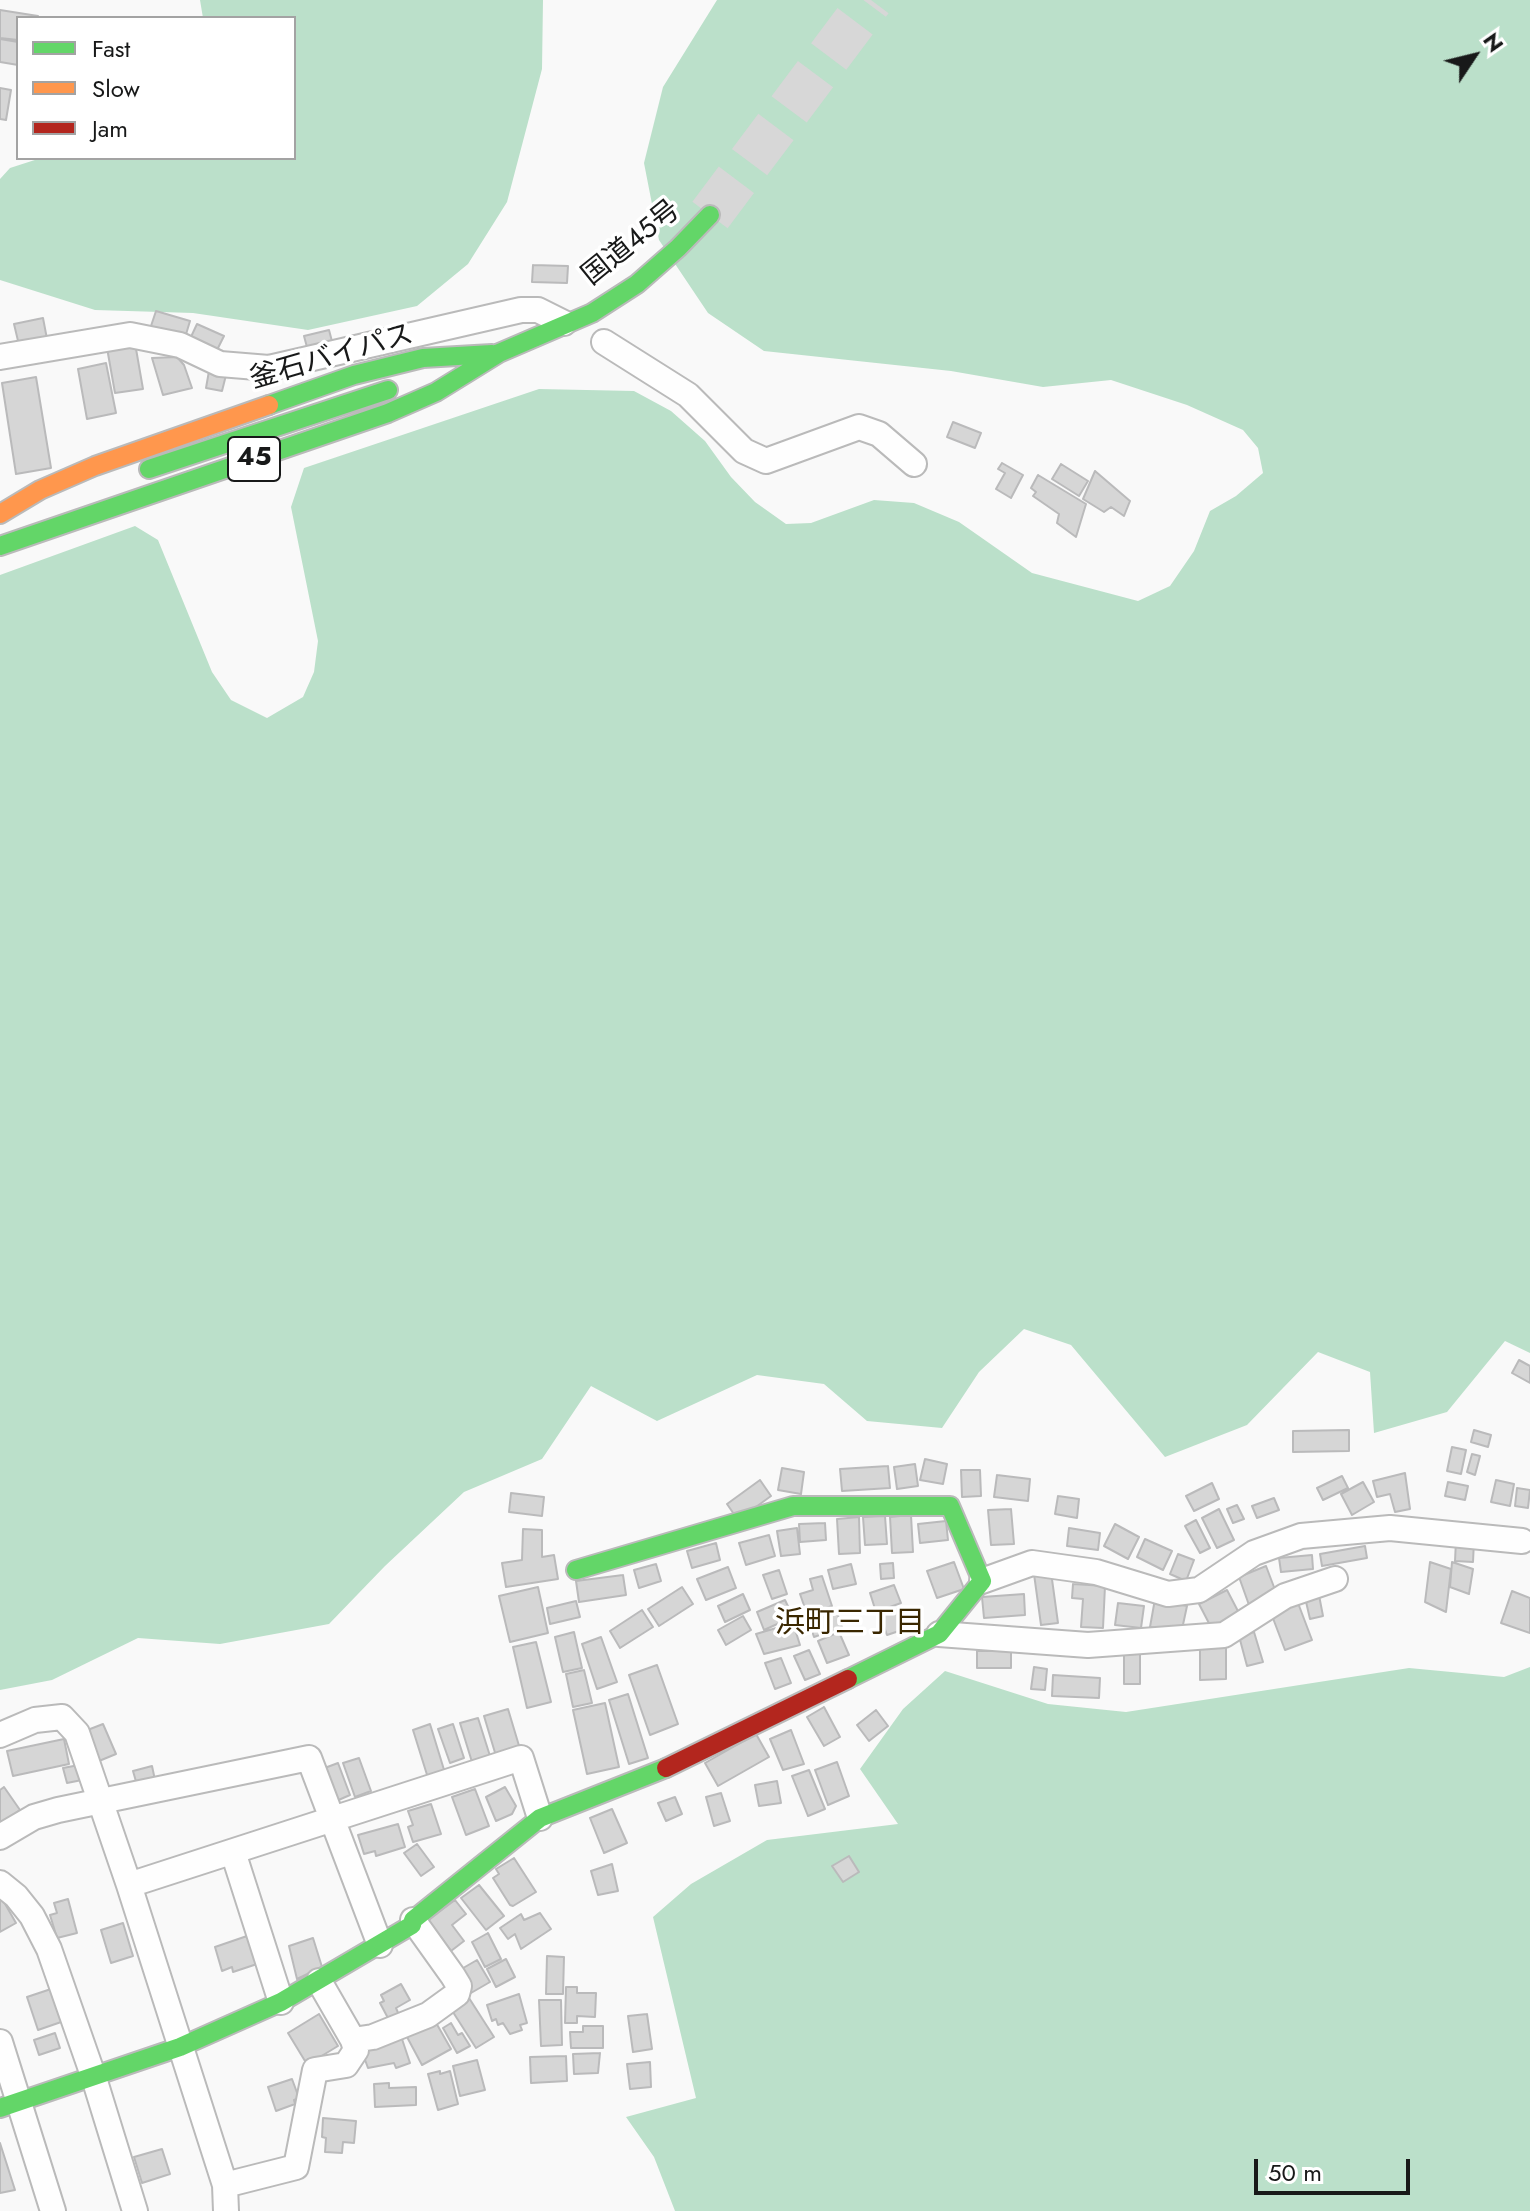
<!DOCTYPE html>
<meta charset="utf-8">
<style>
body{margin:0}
#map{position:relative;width:1530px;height:2211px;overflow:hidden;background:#f9f9f9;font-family:Jost,sans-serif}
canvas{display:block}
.legend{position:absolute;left:16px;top:16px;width:280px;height:144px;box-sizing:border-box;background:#fff;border:2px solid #a3a3a3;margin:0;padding:10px 14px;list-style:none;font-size:24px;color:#181919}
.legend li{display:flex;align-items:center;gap:16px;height:40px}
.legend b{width:40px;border:2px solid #a3a3a3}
.north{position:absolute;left:1434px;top:16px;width:80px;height:80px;-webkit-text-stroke:6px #fff;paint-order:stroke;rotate:55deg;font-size:22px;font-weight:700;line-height:32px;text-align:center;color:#181919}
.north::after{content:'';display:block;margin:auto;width:28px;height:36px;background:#181919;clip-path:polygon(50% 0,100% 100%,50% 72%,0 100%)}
.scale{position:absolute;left:1254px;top:2159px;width:156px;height:36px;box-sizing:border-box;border:4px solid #181919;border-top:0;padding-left:10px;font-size:24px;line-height:28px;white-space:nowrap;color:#181919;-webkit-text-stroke:6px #fff;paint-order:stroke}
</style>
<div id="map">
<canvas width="1530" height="2211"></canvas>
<ul class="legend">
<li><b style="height:10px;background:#63d668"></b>Fast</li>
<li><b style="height:10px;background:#ff974d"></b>Slow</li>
<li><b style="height:10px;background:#b3261e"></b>Jam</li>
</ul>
<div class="north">N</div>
<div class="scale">50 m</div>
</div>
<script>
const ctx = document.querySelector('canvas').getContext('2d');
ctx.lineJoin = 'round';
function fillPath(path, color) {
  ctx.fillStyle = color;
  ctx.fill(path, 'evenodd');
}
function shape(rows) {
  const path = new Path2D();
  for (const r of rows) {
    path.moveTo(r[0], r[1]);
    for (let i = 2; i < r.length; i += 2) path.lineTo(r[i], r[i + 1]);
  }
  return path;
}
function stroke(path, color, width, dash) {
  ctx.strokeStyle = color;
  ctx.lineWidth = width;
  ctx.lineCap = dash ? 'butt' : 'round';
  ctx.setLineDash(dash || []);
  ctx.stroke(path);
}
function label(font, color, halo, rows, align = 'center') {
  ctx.font = font + ' Jost,"Noto Sans JP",sans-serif';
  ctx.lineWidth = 7;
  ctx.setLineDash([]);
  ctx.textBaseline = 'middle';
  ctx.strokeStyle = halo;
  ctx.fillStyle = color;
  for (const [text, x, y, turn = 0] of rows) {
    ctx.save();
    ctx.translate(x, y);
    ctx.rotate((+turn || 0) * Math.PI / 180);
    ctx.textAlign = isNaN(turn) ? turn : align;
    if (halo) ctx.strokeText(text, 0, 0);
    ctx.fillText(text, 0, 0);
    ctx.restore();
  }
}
const forest = shape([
 [200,0,543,0,542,69,507,202,468,264,417,306,308,330,193,313,95,310,0,280,0,179,10,168,41,158,294,158,294,18,203,18],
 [717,0,1530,0,1530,1353,1505,1341,1447,1412,1374,1433,1370,1372,1318,1352,1247,1425,1165,1457,1071,1345,1024,1329,979,1372,942,1428,867,1421,824,1384,757,1375,657,1421,591,1386,542,1459,464,1492,385,1566,329,1624,220,1644,138,1638,52,1680,0,1690,0,575,135,526,158,540,212,672,231,700,267,718,303,697,314,672,318,641,291,507,304,468,539,389,634,391,671,411,705,441,731,477,755,502,786,524,811,523,874,500,914,503,959,522,1032,573,1138,601,1170,586,1194,551,1210,511,1236,496,1263,473,1258,448,1243,430,1187,405,1111,380,1043,387,951,371,764,351,708,313,659,240,644,163,663,87],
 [1530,1667,1530,2211,675,2211,654,2157,626,2117,696,2098,653,1917,691,1884,767,1840,898,1824,860,1769,903,1709,945,1671,1048,1704,1126,1712,1409,1668,1504,1677]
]);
const building = shape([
 [0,10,38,16,38,18,18,18,18,40,0,38,0,10],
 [0,39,18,42,18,65,0,62,0,39],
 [0,88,11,90,6,120,0,119,0,88],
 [533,265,568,266,567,283,532,282,533,265],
 [156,311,190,321,184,341,150,329,156,311],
 [43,318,47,339,19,345,14,324,43,318],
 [197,324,224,336,216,352,190,339,197,324],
 [329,330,333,345,308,351,304,336,329,330],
 [135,343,143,389,115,393,107,348,135,343],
 [177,357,184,365,192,388,163,395,152,358,177,357],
 [106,363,116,413,87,419,78,369,106,363],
 [209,371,226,375,222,391,206,388,209,371],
 [36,377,51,468,16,474,2,383,36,377],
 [953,422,981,433,975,448,947,437,953,422],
 [1002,463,1023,475,1011,498,996,489,1005,473,998,469,1002,463],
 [1061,464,1088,481,1079,496,1052,479,1061,464],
 [1095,471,1130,501,1124,516,1111,507,1104,512,1083,499,1095,471],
 [1038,475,1086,504,1076,537,1057,523,1059,514,1033,496,1036,492,1031,488,1038,475],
 [1519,1360,1530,1366,1530,1383,1512,1373,1519,1360],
 [1349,1430,1349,1451,1293,1452,1293,1431,1349,1430],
 [1474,1430,1491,1435,1488,1447,1471,1442,1474,1430],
 [1452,1447,1466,1450,1461,1474,1447,1471,1452,1447],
 [1472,1454,1480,1456,1475,1475,1467,1472,1472,1454],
 [925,1459,947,1464,943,1484,920,1480,925,1459],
 [915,1464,918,1486,897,1489,894,1467,915,1464],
 [888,1466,890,1488,842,1491,840,1469,888,1466],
 [782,1468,804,1472,801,1494,778,1490,782,1468],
 [961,1470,980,1470,981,1496,962,1497,961,1470],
 [1405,1473,1410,1509,1395,1512,1390,1494,1377,1497,1373,1481,1405,1473],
 [997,1475,1030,1479,1028,1501,994,1497,997,1475],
 [1342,1476,1348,1488,1323,1500,1317,1488,1342,1476],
 [760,1480,771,1496,738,1520,727,1504,760,1480],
 [1496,1480,1514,1484,1510,1506,1491,1502,1496,1480],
 [1363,1482,1374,1502,1352,1515,1341,1494,1363,1482],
 [1448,1482,1468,1486,1465,1500,1445,1496,1448,1482],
 [1212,1483,1219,1499,1194,1511,1186,1496,1212,1483],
 [1517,1488,1530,1490,1528,1508,1515,1506,1517,1488],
 [511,1493,544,1497,542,1516,509,1512,511,1493],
 [1058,1496,1079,1499,1077,1518,1055,1514,1058,1496],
 [1274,1498,1279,1510,1257,1518,1252,1506,1274,1498],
 [1237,1505,1244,1519,1233,1523,1227,1509,1237,1505],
 [1011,1509,1014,1544,991,1545,988,1510,1011,1509],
 [1219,1509,1234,1540,1217,1548,1202,1518,1219,1509],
 [911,1515,913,1552,892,1553,890,1517,911,1515],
 [885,1516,887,1544,865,1545,863,1517,885,1516],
 [859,1517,860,1553,839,1554,837,1519,859,1517],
 [1196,1520,1210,1548,1200,1553,1185,1526,1196,1520],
 [946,1521,948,1540,920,1543,918,1524,946,1521],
 [825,1523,826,1540,800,1542,799,1524,825,1523],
 [1115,1524,1139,1537,1128,1559,1104,1546,1115,1524],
 [797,1528,800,1554,781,1556,777,1531,797,1528],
 [1069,1528,1100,1533,1098,1550,1067,1546,1069,1528],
 [523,1529,542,1530,542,1557,554,1555,558,1579,506,1587,502,1563,522,1560,523,1529],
 [769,1535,775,1556,746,1565,739,1543,769,1535],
 [1145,1539,1172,1551,1163,1570,1137,1557,1145,1539],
 [1456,1540,1474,1541,1473,1562,1455,1561,1456,1540],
 [716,1543,720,1560,692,1568,687,1551,716,1543],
 [1365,1546,1367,1558,1322,1566,1320,1554,1365,1546],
 [1178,1554,1194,1560,1186,1581,1170,1574,1178,1554],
 [1312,1555,1313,1569,1281,1572,1279,1558,1312,1555],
 [954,1562,964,1589,937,1598,927,1571,954,1562],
 [1430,1562,1451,1569,1446,1612,1425,1602,1430,1562],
 [1452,1562,1473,1569,1469,1594,1450,1587,1452,1562],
 [893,1563,894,1578,881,1579,880,1564,893,1563],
 [656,1564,661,1581,639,1588,634,1570,656,1564],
 [851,1564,856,1584,833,1589,828,1570,851,1564],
 [1266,1566,1277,1595,1249,1605,1239,1577,1266,1566],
 [728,1567,736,1588,706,1600,697,1579,728,1567],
 [779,1570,787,1594,772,1599,763,1575,779,1570],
 [1051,1572,1058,1623,1041,1625,1034,1574,1051,1572],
 [623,1575,626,1595,579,1602,576,1581,623,1575],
 [822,1576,832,1606,807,1614,800,1594,813,1590,810,1579,822,1576],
 [1073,1584,1105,1586,1103,1628,1081,1627,1083,1599,1072,1598,1073,1584],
 [894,1585,901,1603,876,1612,870,1593,894,1585],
 [538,1587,548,1633,510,1642,499,1596,538,1587],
 [682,1587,693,1604,659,1626,648,1609,682,1587],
 [1227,1590,1240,1615,1212,1629,1199,1604,1227,1590],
 [1318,1590,1323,1616,1310,1619,1304,1593,1318,1590],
 [1512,1591,1530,1598,1530,1633,1501,1623,1512,1591],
 [743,1594,750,1610,725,1622,718,1606,743,1594],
 [1024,1594,1025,1615,984,1618,982,1597,1024,1594],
 [1155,1599,1187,1606,1181,1634,1150,1627,1155,1599],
 [785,1600,793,1617,764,1630,757,1612,785,1600],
 [576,1601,580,1617,550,1624,547,1608,576,1601],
 [1118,1603,1144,1606,1141,1628,1115,1625,1118,1603],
 [1298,1603,1312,1640,1285,1650,1271,1613,1298,1603],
 [901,1608,908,1628,887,1635,880,1615,901,1608],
 [642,1610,653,1627,620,1648,610,1631,642,1610],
 [837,1612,842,1627,814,1637,809,1622,837,1612],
 [743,1616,751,1630,726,1645,718,1630,743,1616],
 [793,1623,800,1645,764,1654,756,1634,793,1623],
 [574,1632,582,1668,563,1672,555,1637,574,1632],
 [839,1632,849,1655,827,1663,818,1641,839,1632],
 [1254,1632,1263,1662,1247,1666,1239,1636,1254,1632],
 [601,1637,617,1682,597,1689,582,1644,601,1637],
 [536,1642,551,1702,527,1708,513,1647,536,1642],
 [1200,1644,1226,1644,1226,1679,1200,1680,1200,1644],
 [809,1650,820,1674,805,1680,794,1656,809,1650],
 [977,1651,1011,1651,1011,1668,977,1668,977,1651],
 [1124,1653,1140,1653,1140,1684,1124,1684,1124,1653],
 [781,1658,791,1683,775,1689,765,1663,781,1658],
 [657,1665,678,1724,650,1735,629,1675,657,1665],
 [1034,1667,1047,1669,1045,1690,1031,1689,1034,1667],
 [584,1670,592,1703,573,1707,566,1674,584,1670],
 [1053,1675,1100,1678,1099,1698,1052,1696,1053,1675],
 [628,1694,648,1758,629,1764,609,1700,628,1694],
 [605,1703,619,1767,587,1774,573,1710,605,1703],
 [824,1707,840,1737,824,1746,807,1717,824,1707],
 [508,1709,520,1749,496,1756,484,1716,508,1709],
 [876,1710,888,1726,869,1741,857,1725,876,1710],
 [478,1718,490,1756,472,1762,460,1723,478,1718],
 [103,1724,116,1754,99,1761,85,1731,103,1724],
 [430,1724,445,1773,428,1778,413,1730,430,1724],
 [453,1724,464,1758,450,1763,438,1729,453,1724],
 [791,1730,804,1764,783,1770,770,1739,791,1730],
 [756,1734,769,1757,718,1786,705,1763,756,1734],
 [64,1739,69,1764,13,1776,7,1751,64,1739],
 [359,1758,371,1791,355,1797,343,1763,359,1758],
 [837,1762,849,1796,828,1805,815,1770,837,1762],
 [338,1763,350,1795,334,1802,322,1769,338,1763],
 [79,1765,82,1780,67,1783,63,1768,79,1765],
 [152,1766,155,1780,137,1785,133,1771,152,1766],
 [809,1770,825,1809,808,1816,792,1776,809,1770],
 [777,1781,781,1803,759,1806,755,1785,777,1781],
 [4,1787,20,1810,0,1824,0,1790,4,1787],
 [505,1787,516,1806,512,1814,496,1821,486,1797,505,1787],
 [475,1789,489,1826,466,1835,452,1797,475,1789],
 [721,1793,730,1821,714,1826,706,1797,721,1793],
 [675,1797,682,1814,666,1821,658,1803,675,1797],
 [431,1804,441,1834,413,1842,408,1827,413,1825,408,1811,431,1804],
 [612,1809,627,1843,604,1853,590,1818,612,1809],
 [398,1824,405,1847,376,1856,375,1851,364,1854,358,1835,398,1824],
 [417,1844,434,1867,421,1876,404,1853,417,1844],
 [849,1856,859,1872,843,1882,832,1866,849,1856],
 [514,1858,536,1892,513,1906,510,1905,493,1878,499,1874,496,1869,514,1858],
 [612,1864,618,1891,598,1895,591,1871,612,1864],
 [479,1885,504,1916,486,1930,461,1898,479,1885],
 [0,1895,16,1923,0,1932,0,1895],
 [68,1899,77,1933,57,1938,50,1915,57,1913,54,1903,68,1899],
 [455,1900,466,1914,452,1925,464,1941,451,1951,428,1920,455,1900],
 [540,1913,551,1929,521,1949,515,1934,508,1939,500,1928,521,1914,524,1920,540,1913],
 [123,1923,133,1956,111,1963,101,1930,123,1923],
 [488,1933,501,1959,485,1967,472,1942,488,1933],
 [247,1936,257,1964,233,1972,232,1967,222,1971,215,1947,247,1936],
 [313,1938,322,1967,297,1979,289,1946,313,1938],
 [547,1956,564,1957,563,1994,546,1994,547,1956],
 [506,1959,515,1977,496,1987,487,1969,506,1959],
 [477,1960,490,1982,471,1993,458,1971,477,1960],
 [401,1984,410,2000,396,2008,399,2015,389,2020,380,2003,384,2001,381,1995,401,1984],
 [566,1987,577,1987,577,1993,596,1993,595,2017,577,2016,577,2023,565,2023,566,1987],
 [54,1988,64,2021,38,2030,27,1997,54,1988],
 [519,1994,527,2023,520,2025,522,2030,510,2034,503,2023,498,2025,496,2019,492,2021,487,2005,519,1994],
 [469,1998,494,2037,476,2048,451,2009,469,1998],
 [539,2000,561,2000,562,2045,541,2046,539,2000],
 [319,2014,338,2046,310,2063,308,2059,305,2061,288,2033,319,2014],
 [647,2014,652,2049,633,2052,628,2016,647,2014],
 [435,2021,451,2049,422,2065,407,2037,435,2021],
 [451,2023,458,2035,462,2033,470,2046,457,2053,443,2028,451,2023],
 [583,2026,603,2026,603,2048,571,2048,570,2032,583,2032,583,2026],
 [55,2033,60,2048,39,2055,34,2040,55,2033],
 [400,2033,410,2063,396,2068,394,2063,368,2068,360,2046,400,2033],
 [600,2053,598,2073,574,2074,573,2054,600,2053],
 [566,2056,567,2081,531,2083,530,2057,566,2056],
 [477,2060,485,2090,460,2096,453,2066,477,2060],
 [650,2062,651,2087,630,2089,627,2064,650,2062],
 [440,2071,440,2074,450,2071,458,2104,438,2110,428,2074,440,2071],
 [292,2079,299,2098,294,2100,295,2104,276,2111,268,2087,292,2079],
 [389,2083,389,2088,416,2087,416,2105,375,2107,374,2084,389,2083],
 [323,2118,356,2121,354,2143,343,2142,342,2153,325,2152,326,2138,322,2137,323,2118],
 [0,2143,15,2190,0,2193,0,2143],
 [162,2149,170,2174,142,2183,134,2157,162,2149]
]);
const highwayTunnel = shape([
 [710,215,871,0]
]);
const street = shape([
 [604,342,688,395,744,451,766,461,859,427,879,434,914,464],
 [0,357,130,335,180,345,220,364,269,368,521,310,538,310,564,323],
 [982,1581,1032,1563,1096,1572,1168,1594,1199,1590,1254,1553,1301,1536,1390,1528,1522,1541],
 [939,1634,1088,1645,1224,1635,1285,1596,1335,1579],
 [0,1735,35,1720,62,1717,77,1733,129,1885,225,2185,226,2211],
 [0,1837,34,1817,58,1810,309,1758,380,1945],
 [233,1852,281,2002],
 [0,1883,16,1896,32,1916,49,1949,94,2078,135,2211],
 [129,1885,521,1758,540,1818],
 [353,2040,373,2037,428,2015,457,1994,459,1986,453,1976,413,1920],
 [0,2042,53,2211],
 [225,2185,296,2167,315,2070,346,2065,356,2050,353,2040,319,1981]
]);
const fast = shape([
 [269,405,354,375,423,358,492,354],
 [149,469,388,390],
 [0,546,388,413,436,392,499,353,592,313,637,284,678,248,710,215],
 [576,1570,793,1506,950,1506,982,1581,939,1634,848,1679],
 [0,2108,180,2047,281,2002,412,1925,413,1920,540,1818,666,1768]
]);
const slow = shape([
 [0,514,40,490,95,466,269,405]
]);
const jam = shape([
 [666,1768,848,1679]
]);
const shields = [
 [254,459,52]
];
const shieldNames = [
 ["45",254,459]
];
const streetNames = [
 ["国道45号",632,244,-39],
 ["釜石バイパス",332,358,-16]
];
const neighbourhoodNames = [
 ["浜町三丁目",850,1625]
];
fillPath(forest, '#bbe0ca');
fillPath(building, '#d6d6d6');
stroke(building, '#bababb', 2);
stroke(highwayTunnel, '#d7d7d7', 44, [44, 22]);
stroke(street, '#bababa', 28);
stroke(fast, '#bababa', 22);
stroke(slow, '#bababa', 22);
stroke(jam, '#bababa', 22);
stroke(street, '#fefefe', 24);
stroke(fast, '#63d668', 18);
stroke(slow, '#ff974d', 18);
stroke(jam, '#b3261e', 18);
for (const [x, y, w] of shields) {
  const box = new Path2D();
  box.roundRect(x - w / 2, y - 22, w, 44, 6);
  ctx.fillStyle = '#fff';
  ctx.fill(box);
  stroke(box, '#181919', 2);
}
label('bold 26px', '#181919', null, shieldNames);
label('28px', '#181919', '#fff', streetNames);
label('30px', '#3a2700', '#fff', neighbourhoodNames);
</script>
